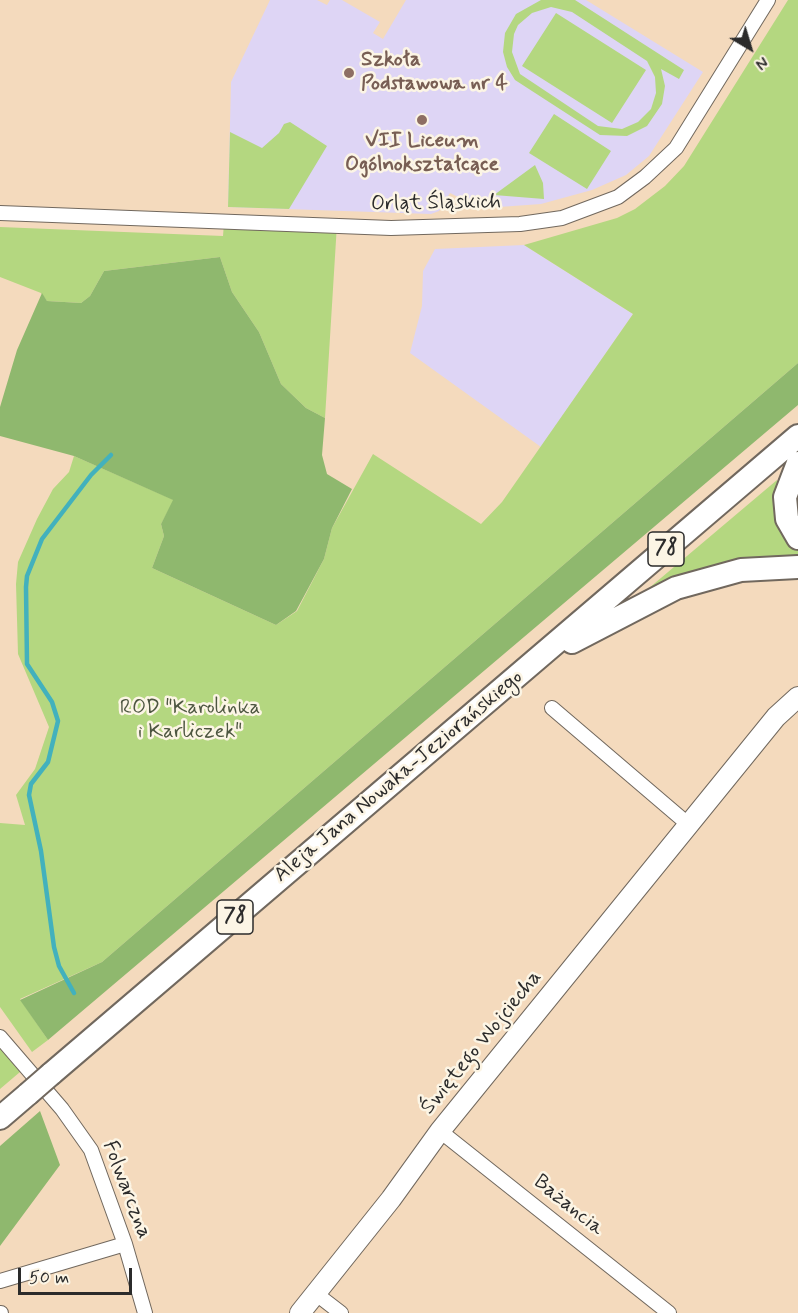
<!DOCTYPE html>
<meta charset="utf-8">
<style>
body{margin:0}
#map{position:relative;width:798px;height:1313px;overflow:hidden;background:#f4dabd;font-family:Mynerve,sans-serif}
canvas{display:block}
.north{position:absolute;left:720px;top:18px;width:60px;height:60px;-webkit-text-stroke:4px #fcf5e5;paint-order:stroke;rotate:142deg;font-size:16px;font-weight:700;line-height:24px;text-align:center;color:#2b2b2b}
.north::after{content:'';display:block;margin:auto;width:21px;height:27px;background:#2b2b2b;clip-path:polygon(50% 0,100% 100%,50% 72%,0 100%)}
.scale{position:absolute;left:18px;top:1268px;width:114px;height:27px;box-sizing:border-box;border:3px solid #2b2b2b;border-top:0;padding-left:8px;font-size:18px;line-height:21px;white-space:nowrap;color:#2b2b2b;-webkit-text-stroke:4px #fcf5e5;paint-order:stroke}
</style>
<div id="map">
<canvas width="798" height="1313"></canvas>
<div class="north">N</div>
<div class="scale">50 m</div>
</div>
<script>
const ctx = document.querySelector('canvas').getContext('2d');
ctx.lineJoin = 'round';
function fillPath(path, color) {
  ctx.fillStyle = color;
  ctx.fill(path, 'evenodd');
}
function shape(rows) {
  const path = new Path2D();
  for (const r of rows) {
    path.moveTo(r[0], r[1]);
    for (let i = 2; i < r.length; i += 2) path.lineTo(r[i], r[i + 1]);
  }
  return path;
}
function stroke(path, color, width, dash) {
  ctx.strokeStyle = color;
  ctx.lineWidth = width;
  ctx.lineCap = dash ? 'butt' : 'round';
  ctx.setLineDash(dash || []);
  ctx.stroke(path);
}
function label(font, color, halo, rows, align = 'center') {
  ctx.font = font + ' Mynerve,sans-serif';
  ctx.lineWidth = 5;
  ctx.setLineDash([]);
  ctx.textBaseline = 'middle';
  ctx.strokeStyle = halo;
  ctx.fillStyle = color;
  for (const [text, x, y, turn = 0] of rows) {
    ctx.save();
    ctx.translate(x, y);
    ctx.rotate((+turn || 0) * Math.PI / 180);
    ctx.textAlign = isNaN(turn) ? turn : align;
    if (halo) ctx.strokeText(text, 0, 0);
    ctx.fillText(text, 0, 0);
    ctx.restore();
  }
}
const built = shape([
 [270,0,317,0,327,5,330,0,342,0,380,22,373,33,383,39,406,0,586,0,703,72,649,156,626,175,592,190,541,204,471,209,466,201,450,193,439,211,431,214,228,207,231,82],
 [524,245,633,314,541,447,410,353,422,306,423,271,435,249]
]);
const green = shape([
 [541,0,575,0,684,70,679,79,661,69,665,86,662,104,647,126,627,136,600,135,515,80,507,67,503,52,505,33,516,14],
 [551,7,572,12,647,61,655,77,656,93,651,109,638,122,622,129,598,126,520,74,512,52,514,34,518,25,532,13],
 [788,0,798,0,798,363,102,962,20,999,48,1040,32,1052,0,1007,0,823,25,825,16,795,35,769,49,727,18,654,16,584,18,562,37,519,53,489,69,472,74,456,174,500,161,524,164,536,152,568,276,625,297,611,324,559,332,528,373,454,481,524,502,502,633,314,524,245,617,218,635,209,665,186,684,166],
 [556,13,646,70,612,123,522,66],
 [554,114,611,151,587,189,529,153],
 [290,122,327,146,289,209,228,207,230,132,262,148,279,133,284,124],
 [535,165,543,183,544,199,494,195],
 [224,223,337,224,325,418,306,408,281,384,259,332,232,292,220,257,104,271,90,296,81,303,47,301,41,293,0,277,0,227,223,236],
 [777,480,794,547,798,551,798,562,642,594],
 [0,1047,20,1072,0,1089]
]);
const forest = shape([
 [220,257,232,292,259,332,281,384,306,408,325,418,322,455,327,474,352,489,332,528,324,559,296,611,276,625,152,568,164,536,161,524,173,500,74,456,0,436,0,407,17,350,42,293,47,301,81,303,90,296,104,271],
 [798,363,798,405,48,1040,20,1000,102,962],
 [40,1111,60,1165,0,1246,0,1146]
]);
const stream = shape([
 [74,993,59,966,54,947,41,851,29,795,31,784,48,762,58,721,52,702,27,664,26,587,27,576,42,539,91,475,111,455]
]);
const street = shape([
 [0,213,391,228,520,224,562,218,618,197,645,177,676,148,768,0],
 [552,708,689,825],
 [0,1037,62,1109,91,1150,125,1244,145,1313],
 [440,1131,669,1313],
 [0,1281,125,1244],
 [315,1293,341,1313],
 [0,1313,1,1313]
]);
const secondary = shape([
 [300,1313,391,1199,440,1131,776,717,798,697]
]);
const primary = shape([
 [798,463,785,497,787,519,798,538],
 [572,642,676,588,741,570,798,567],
 [51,1074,798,436],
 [0,1118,28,1094]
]);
const primaryBridge = shape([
 [28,1094,51,1074]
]);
const markers = [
 [349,73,6,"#8d6e63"],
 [422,120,6,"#8d6e63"]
];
const shields = [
 [666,549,36],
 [235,917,36]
];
const shieldNames = [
 ["78",666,549],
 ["78",235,917]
];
const educationNames = [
 ["Szkoła",361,61],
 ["Podstawowa nr 4",361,85],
 ["VII Liceum",422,142,"center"],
 ["Ogólnokształcące",422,166,"center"]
];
const streetNames = [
 ["Orląt Śląskich",436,204,-1],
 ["Aleja Jana Nowaka-Jeziorańskiego",399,777,-40],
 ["Świętego Wojciecha",482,1043,-51],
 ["Folwarczna",126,1190,69],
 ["Bażancia",568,1206,39]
];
const parkNames = [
 ["ROD \"Karolinka",190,709],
 ["i Karliczek\"",190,733]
];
fillPath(built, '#ded5f5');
fillPath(green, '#b4d780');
fillPath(forest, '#8fb86e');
stroke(stream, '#42b1bd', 4.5);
stroke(street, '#71685e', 16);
stroke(secondary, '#71685e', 22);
stroke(primary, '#71685e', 26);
stroke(street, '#fff', 14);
stroke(secondary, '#fff', 20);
stroke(primary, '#fff', 22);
stroke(primaryBridge, '#71685e', 26, []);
stroke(primaryBridge, '#fff', 22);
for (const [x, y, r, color] of markers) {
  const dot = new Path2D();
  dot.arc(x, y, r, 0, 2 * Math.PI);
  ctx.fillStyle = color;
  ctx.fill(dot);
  stroke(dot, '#fcf5e5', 2);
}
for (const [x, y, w] of shields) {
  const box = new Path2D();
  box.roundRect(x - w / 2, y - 17, w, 34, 4.5);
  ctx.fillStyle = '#fcf5e5';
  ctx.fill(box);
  stroke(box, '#2b2b2b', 1.5);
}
label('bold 20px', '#2b2b2b', null, shieldNames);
label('bold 21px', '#785e54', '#fcf5e5', educationNames, 'left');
label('21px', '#2b2b2b', '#fcf5e5', streetNames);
label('21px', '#4d5640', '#fcf5e5', parkNames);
</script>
